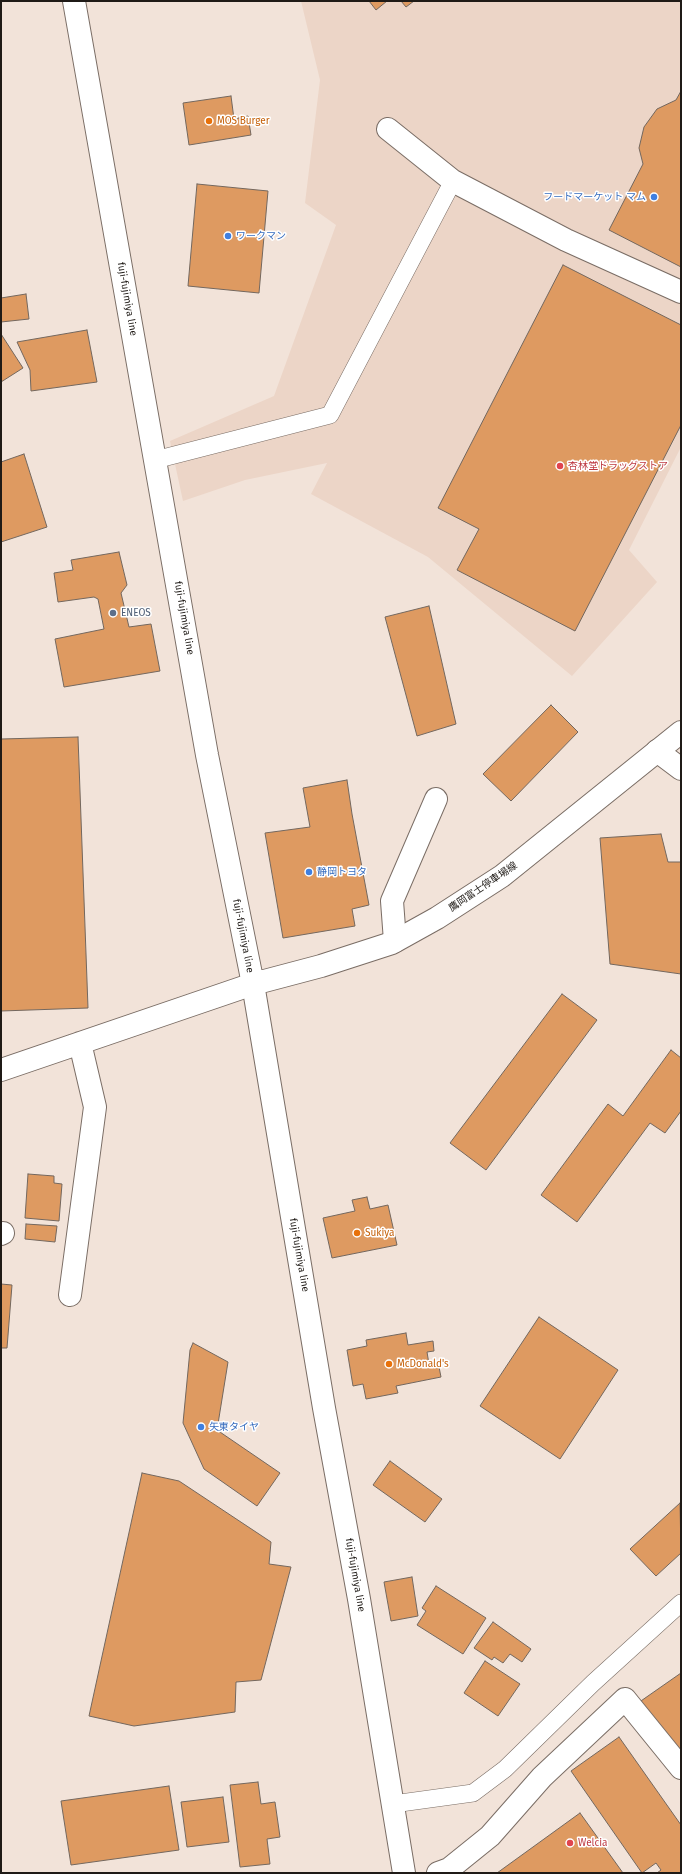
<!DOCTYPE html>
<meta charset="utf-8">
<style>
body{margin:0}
#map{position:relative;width:682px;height:1874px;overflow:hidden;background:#f2e3d9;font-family:"Fira Sans",sans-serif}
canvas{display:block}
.frame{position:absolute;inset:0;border:2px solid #1f1a16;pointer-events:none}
</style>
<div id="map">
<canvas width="682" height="1874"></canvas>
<div class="frame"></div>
</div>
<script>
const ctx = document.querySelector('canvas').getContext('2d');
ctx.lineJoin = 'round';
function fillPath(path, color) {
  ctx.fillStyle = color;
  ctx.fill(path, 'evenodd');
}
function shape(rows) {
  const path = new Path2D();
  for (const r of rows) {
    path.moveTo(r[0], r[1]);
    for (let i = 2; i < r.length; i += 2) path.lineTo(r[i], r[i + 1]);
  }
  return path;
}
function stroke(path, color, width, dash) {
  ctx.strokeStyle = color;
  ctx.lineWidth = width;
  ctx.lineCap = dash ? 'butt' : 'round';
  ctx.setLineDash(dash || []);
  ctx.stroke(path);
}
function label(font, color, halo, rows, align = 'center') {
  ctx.font = font + ' "Fira Sans","Noto Sans JP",sans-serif';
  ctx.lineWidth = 3;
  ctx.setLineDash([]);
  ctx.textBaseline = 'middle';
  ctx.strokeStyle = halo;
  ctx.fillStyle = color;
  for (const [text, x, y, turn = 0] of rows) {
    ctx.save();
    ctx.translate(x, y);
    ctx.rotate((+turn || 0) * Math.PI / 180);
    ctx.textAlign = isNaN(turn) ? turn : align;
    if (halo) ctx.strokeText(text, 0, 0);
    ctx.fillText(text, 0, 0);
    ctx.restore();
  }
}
const built = shape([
 [301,1,681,1,681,447,629,550,657,582,572,676,428,557,311,494,327,463,245,480,183,501,170,441,274,396,336,225,305,203,320,80]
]);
const building = shape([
 [369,1,387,1,376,10,369,1],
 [401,1,414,1,406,7,401,1],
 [681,91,681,267,609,230,643,164,639,148,644,127,657,109,676,100,681,91],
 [231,96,234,119,248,116,251,135,189,145,183,103,231,96],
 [197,184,268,191,259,293,188,286,197,184],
 [563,265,681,325,681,425,575,631,457,570,479,529,438,508,563,265],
 [26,294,29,319,1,322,1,298,26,294],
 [87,330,97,382,31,391,30,370,17,342,87,330],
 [1,334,23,368,1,382,1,334],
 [24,454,47,527,1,542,1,462,24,454],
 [119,552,127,585,121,593,129,627,151,624,160,671,64,687,55,639,104,629,98,599,94,597,58,602,54,573,73,570,71,560,119,552],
 [429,606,456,724,417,736,385,617,429,606],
 [551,705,578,732,511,801,483,774,551,705],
 [78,737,88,1008,1,1011,1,739,78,737],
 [347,780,352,814,369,905,352,909,355,926,283,938,265,833,310,827,303,788,347,780],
 [661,834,668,862,681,862,681,974,610,964,600,838,661,834],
 [562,994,597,1020,486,1170,450,1143,562,994],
 [671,1050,681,1058,681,1111,665,1133,650,1123,577,1222,541,1195,608,1104,623,1116,671,1050],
 [28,1174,54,1176,54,1183,62,1184,59,1221,25,1218,28,1174],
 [367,1197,370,1209,388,1205,397,1245,332,1258,323,1218,355,1211,352,1200,367,1197],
 [26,1224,57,1226,55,1242,25,1239,26,1224],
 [1,1284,12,1285,7,1348,1,1348,1,1284],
 [539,1317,618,1370,560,1459,480,1406,539,1317],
 [406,1333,408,1345,433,1341,434,1351,427,1352,429,1364,438,1362,441,1377,396,1386,398,1393,366,1399,363,1384,353,1386,347,1350,367,1346,366,1340,406,1333],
 [193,1343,228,1362,217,1430,280,1473,257,1506,204,1469,183,1423,190,1350,193,1343],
 [390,1461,442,1499,425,1522,373,1485,390,1461],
 [142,1473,179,1481,271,1542,269,1564,291,1567,261,1680,236,1682,235,1712,134,1726,89,1716,142,1473],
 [680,1503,681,1553,656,1576,630,1549,680,1503],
 [412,1577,418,1616,391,1621,384,1582,412,1577],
 [436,1586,486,1618,463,1654,417,1625,426,1611,422,1608,436,1586],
 [493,1622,531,1649,522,1662,510,1654,503,1663,494,1657,492,1660,474,1648,493,1622],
 [485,1661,520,1684,498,1716,464,1693,485,1661],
 [681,1673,681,1762,638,1703,681,1673],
 [619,1737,681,1825,681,1873,657,1873,661,1870,656,1863,642,1873,571,1771,619,1737],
 [258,1782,261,1804,275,1802,280,1837,267,1839,270,1864,240,1867,230,1785,258,1782],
 [169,1786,179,1850,71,1865,61,1801,169,1786],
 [223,1797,229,1842,187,1847,181,1802,223,1797],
 [580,1813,623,1873,497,1873,580,1813]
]);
const service = shape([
 [155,460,330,415,453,181],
 [393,1804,473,1793,505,1769,593,1683,681,1603]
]);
const minor = shape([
 [388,129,453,181,566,240,681,292],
 [657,751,681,769],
 [395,941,392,901,436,799],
 [1,1070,253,984],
 [1,1234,3,1233],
 [70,1295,95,1107,80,1043],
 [438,1873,449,1869,490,1836,542,1777,625,1699,681,1768]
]);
const secondary = shape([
 [74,1,207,755,253,984,324,1408,359,1599,404,1873],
 [253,984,321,966,392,943,437,918,502,876,681,732]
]);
const markers = [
 [209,121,4,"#e8710a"],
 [654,197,4,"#3f7fe0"],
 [228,236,4,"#3f7fe0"],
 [560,466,4,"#e0444e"],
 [113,613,4,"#5c6f8a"],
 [309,872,4,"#3f7fe0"],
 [357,1233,4,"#e8710a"],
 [389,1364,4,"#e8710a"],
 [201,1427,4,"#3f7fe0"],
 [570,1843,4,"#e0444e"]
];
const foodNames = [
 ["MOS Burger",217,121],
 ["Sukiya",365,1233],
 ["McDonald's",397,1364]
];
const shopNames = [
 ["フードマーケット マム",646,197,"right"],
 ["ワークマン",236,236],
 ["静岡トヨタ",317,872],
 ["矢東タイヤ",209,1427]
];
const streetNames = [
 ["fuji-fujimiya line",127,299,80],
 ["fuji-fujimiya line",184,618,80],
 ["鷹岡富士停車場線",483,887,-34],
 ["fuji-fujimiya line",243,936,79],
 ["fuji-fujimiya line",299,1255,80],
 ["fuji-fujimiya line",355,1575,80]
];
const healthNames = [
 ["杏林堂ドラッグストア",568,466],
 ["Welcia",578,1843]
];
const serviceNames = [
 ["ENEOS",121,613]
];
fillPath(built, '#ecd5c7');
fillPath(building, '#de9a61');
stroke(building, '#73675e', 1);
stroke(service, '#7a6d65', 18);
stroke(minor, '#7a6d65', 24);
stroke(secondary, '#7a6d65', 24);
stroke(service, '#fff', 17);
stroke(minor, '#fff', 22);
stroke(secondary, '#fff', 22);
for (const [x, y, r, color] of markers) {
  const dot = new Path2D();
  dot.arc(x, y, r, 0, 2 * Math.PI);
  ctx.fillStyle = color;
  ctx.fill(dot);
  stroke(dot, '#fff', 1.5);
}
label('10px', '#c56008', '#fff', foodNames, 'left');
label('10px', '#366cbe', '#fff', shopNames, 'left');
label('10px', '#1f1a16', '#fff', streetNames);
label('10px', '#be3a42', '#fff', healthNames, 'left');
label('10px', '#4e5e75', '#fff', serviceNames, 'left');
</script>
